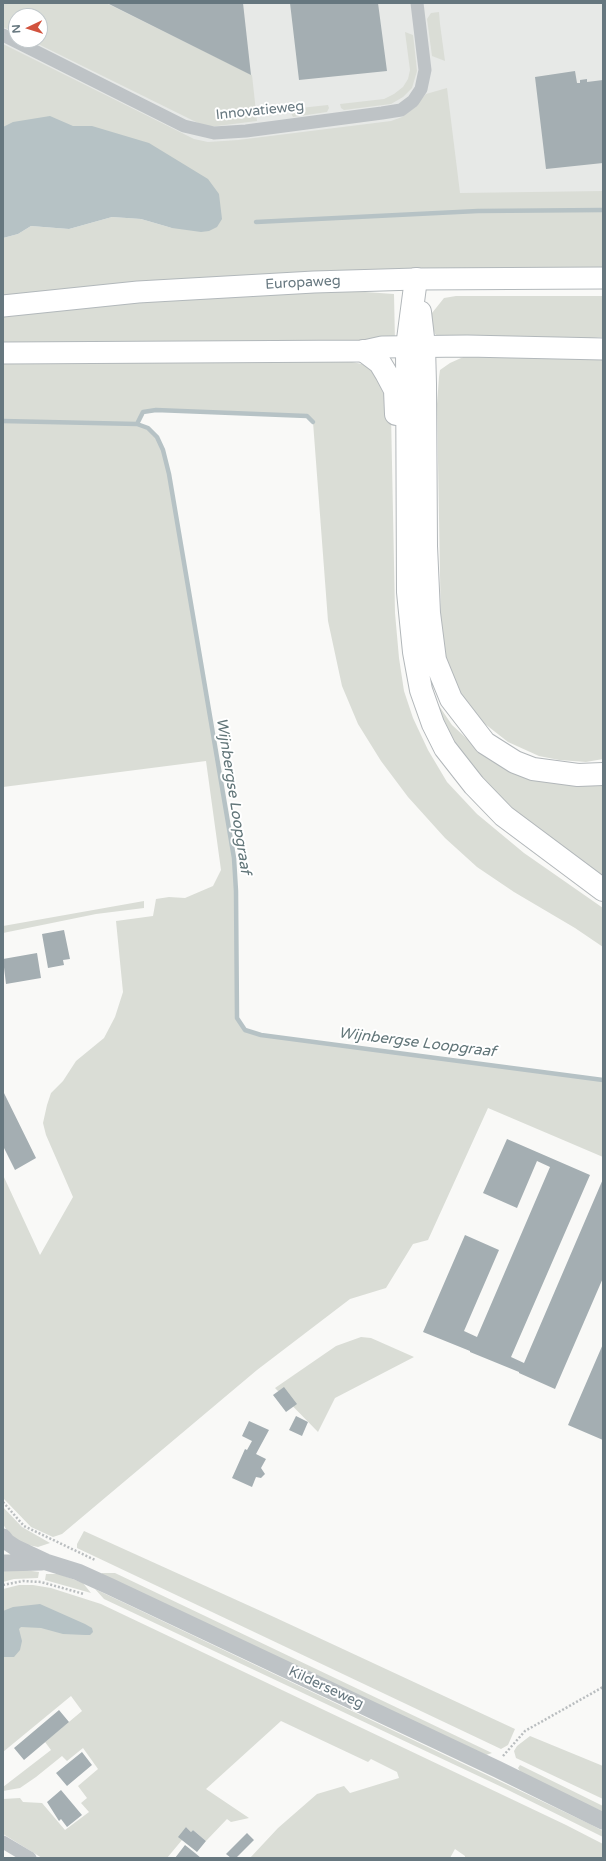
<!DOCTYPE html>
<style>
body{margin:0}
#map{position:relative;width:606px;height:1861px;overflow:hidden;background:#f9f9f7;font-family:"Varela Round",sans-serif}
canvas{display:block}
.frame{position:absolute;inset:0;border:4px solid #66777f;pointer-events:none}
.north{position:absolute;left:8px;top:8px;width:40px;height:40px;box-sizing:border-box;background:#fff;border:1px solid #c2c9cc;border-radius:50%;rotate:266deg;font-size:11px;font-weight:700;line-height:16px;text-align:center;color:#66777f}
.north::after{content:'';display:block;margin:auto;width:14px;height:18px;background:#d2533e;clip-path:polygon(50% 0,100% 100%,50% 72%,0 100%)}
</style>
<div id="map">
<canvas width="606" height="1861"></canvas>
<div class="frame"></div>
<div class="north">N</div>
</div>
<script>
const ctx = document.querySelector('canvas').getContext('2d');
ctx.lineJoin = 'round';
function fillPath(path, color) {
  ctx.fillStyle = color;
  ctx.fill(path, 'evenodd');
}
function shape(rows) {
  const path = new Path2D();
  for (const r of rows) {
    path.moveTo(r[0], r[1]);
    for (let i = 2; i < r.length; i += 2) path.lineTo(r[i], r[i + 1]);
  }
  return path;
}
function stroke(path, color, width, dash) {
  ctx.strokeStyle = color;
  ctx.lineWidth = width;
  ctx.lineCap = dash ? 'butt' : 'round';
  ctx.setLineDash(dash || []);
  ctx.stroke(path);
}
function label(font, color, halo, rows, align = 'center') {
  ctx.font = font + ' "Varela Round",sans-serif';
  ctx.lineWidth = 4;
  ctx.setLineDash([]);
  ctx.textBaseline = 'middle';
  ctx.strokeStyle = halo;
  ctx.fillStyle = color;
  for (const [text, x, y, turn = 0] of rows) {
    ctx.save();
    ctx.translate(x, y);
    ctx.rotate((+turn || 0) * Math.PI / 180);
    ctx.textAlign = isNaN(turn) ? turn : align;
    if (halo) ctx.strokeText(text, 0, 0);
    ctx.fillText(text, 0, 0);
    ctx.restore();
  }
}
const built = shape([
 [3,3,603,3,603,210,266,227,3,63],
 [16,16,40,16,40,40,16,40]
]);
const green = shape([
 [3,3,106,3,252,75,257,121,209,127,200,124,30,40,40,40,40,16,16,16,16,33,3,27],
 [439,12,440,24,445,61,432,56,427,19,431,13],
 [405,32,413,35,414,43,417,71,412,88,403,97,391,104,344,110,341,108,340,104,384,99,394,94,403,87,408,79,410,70],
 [3,44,194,139,208,142,238,140,391,121,402,117,414,108,426,94,447,88,460,193,603,191,603,269,3,296,3,238,18,234,31,226,69,229,112,217,141,219,172,228,3,135],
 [328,105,329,108,327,112,293,117,290,111,291,109],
 [351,291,394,294,395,342,3,346,3,313,212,296],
 [456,296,603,296,603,337,549,341,443,340,435,334,432,325,432,313,444,298],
 [470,354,603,358,603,759,586,762,559,760,539,756,508,742,480,720,463,701,448,668,441,631,437,404,439,377,440,370,450,363],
 [342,360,362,364,370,368,384,383,391,414,395,613,399,658,404,691,413,718,428,750,447,782,477,814,524,853,603,908,603,947,575,928,514,892,477,867,445,838,408,797,381,761,358,724,342,686,328,621,313,422,307,416,156,410,143,412,137,424,148,428,157,437,163,450,169,474,234,858,236,891,237,1018,245,1030,261,1035,603,1080,603,1157,488,1108,428,1240,413,1244,386,1288,350,1299,257,1370,62,1534,53,1537,31,1527,3,1498,3,1175,40,1255,73,1197,46,1135,43,1123,47,1105,51,1093,63,1081,76,1061,104,1038,115,1017,123,992,116,921,153,916,156,899,169,897,185,898,213,886,221,870,206,761,3,787,3,363],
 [429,691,452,725,477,748,603,782,603,884,530,830,453,748],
 [144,901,144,908,96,914,3,933,3,926],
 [361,1337,371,1338,414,1357,335,1398,318,1432,275,1388,336,1346],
 [3,1507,22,1527,50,1543,38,1547,18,1543,9,1534,3,1524],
 [84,1531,274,1617,515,1729,508,1745,501,1749,77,1548,77,1544],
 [3,1567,39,1572,38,1578,14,1579,3,1582],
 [102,1573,115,1573,492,1753,486,1755,101,1575],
 [46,1574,59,1574,83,1583,91,1593,45,1580],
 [19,1585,33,1585,51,1588,101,1604,566,1825,603,1844,603,1858,465,1858,465,1856,455,1849,450,1858,250,1858,278,1828,317,1794,344,1786,350,1793,399,1778,397,1772,371,1759,368,1762,281,1721,206,1789,249,1818,231,1822,227,1819,206,1841,193,1830,191,1832,186,1827,182,1840,167,1858,42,1858,3,1834,3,1799,20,1798,23,1802,42,1803,65,1830,89,1812,81,1803,87,1798,78,1786,98,1769,83,1748,67,1761,62,1756,36,1777,20,1788,3,1791,3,1787,51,1750,45,1742,82,1711,71,1696,3,1752,3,1589],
 [95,1589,590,1824,603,1831,603,1837,506,1789,104,1599],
 [530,1736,603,1766,603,1799,516,1758,514,1751,517,1746],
 [520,1765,603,1806,603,1812,521,1773,518,1768]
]);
const water = shape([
 [50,116,73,126,92,126,149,143,208,179,219,194,222,219,217,227,209,231,201,232,172,228,141,219,112,217,69,229,31,226,18,234,3,238,3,127,13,122],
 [40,1604,85,1624,92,1628,93,1632,90,1635,85,1635,63,1634,41,1628,21,1627,19,1629,22,1641,20,1650,14,1657,3,1657,3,1611,13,1607]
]);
const stream = shape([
 [256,222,478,211,603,210],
 [3,421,137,424,148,428,157,437,163,450,169,474,234,858,236,891,237,1018,245,1030,261,1035,603,1080],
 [137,424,143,412,156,410,307,416,313,422]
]);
const building = shape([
 [107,3,243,3,251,75],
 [290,3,378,3,387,71,299,80],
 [575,71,577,83,580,83,580,80,587,79,587,82,603,80,603,163,546,169,535,77],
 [64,930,70,959,63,960,64,965,48,968,42,934],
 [37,953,41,978,6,984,3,959],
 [3,1091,36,1158,15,1170,3,1146],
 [507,1139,590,1175,511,1357,524,1363,603,1179,603,1278,555,1389,519,1373,519,1372,470,1352,470,1351,423,1332,465,1235,499,1250,464,1331,477,1337,550,1167,537,1161,517,1208,483,1193],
 [603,1344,603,1440,568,1425],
 [284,1387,297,1404,286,1412,273,1395],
 [296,1416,308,1422,302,1436,289,1430],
 [249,1421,269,1430,256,1454,266,1459,261,1468,265,1474,261,1478,256,1477,252,1487,232,1478,245,1449,247,1450,252,1441,242,1436],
 [59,1710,69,1722,24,1760,14,1748],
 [82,1752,92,1765,67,1786,56,1773],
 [61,1790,82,1815,67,1827,61,1819,59,1821,47,1802],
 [186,1827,191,1832,193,1830,206,1841,197,1852,178,1837],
 [247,1833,254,1840,236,1858,231,1858,226,1854],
 [185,1845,195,1853,201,1858,175,1858]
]);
const path = shape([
 [3,1502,24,1526,95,1560],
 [3,1585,23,1581,41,1582,84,1594],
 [503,1756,525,1731,603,1687]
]);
const minor = shape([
 [3,35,184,126,214,133,246,131,382,113,401,110,413,101,421,89,425,70,417,3],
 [3,1842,30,1858]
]);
const tertiary = shape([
 [3,1537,7,1542,16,1548,46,1562,78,1572,109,1586,497,1769,603,1821],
 [3,1563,42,1562]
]);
const primary = shape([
 [3,306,138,292,314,282,416,279,603,278],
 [3,353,364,351,382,347,467,346,603,349]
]);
const motorway = shape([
 [416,279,407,347,408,592,414,652,421,690,433,724,445,748,474,785,504,816,603,890],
 [420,312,424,346,425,384,426,546,429,613,435,660,451,699,485,743,515,762,533,769,578,775,603,774],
 [364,351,380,363,386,373,395,390,396,414]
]);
const streetNames = [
 ["Innovatieweg",260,111,-6],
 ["Europaweg",303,283,-3],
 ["Kilderseweg",326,1688,25]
];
const waterNames = [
 ["Wijnbergse Loopgraaf",233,796,81],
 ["Wijnbergse Loopgraaf",417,1043,7]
];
fillPath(built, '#e7e9e7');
fillPath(green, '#daddd6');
fillPath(water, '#b6c2c5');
stroke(stream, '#b6c2c5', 4.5);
fillPath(building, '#a4aeb2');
stroke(primary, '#b2b8bb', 23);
stroke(motorway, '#b2b7ba', 24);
stroke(path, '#b9bdbf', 2.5, [2, 2]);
stroke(minor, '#bec3c6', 13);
stroke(tertiary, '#bec3c6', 17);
stroke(primary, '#fff', 21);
stroke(motorway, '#fff', 22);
label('14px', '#66777f', '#fff', streetNames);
label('italic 15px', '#617578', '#fff', waterNames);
</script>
